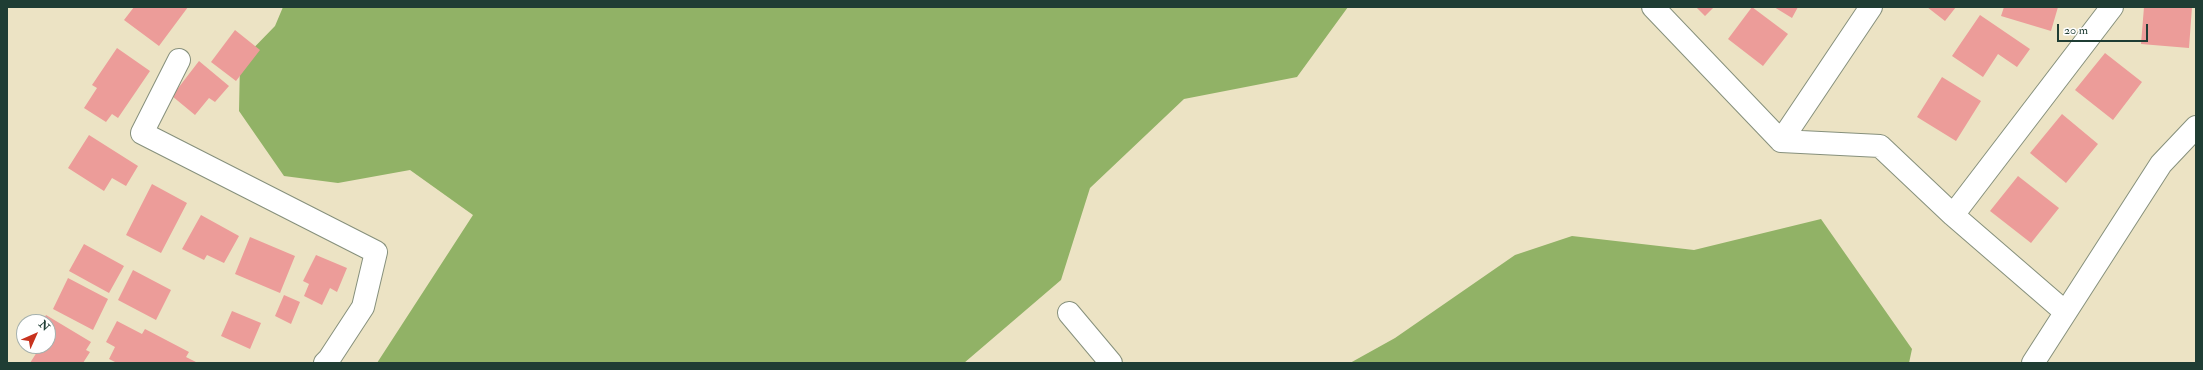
<!DOCTYPE html>
<style>
body{margin:0}
#map{position:relative;width:2203px;height:370px;overflow:hidden;background:#ece3c4;font-family:"IM FELL Double Pica",serif}
canvas{display:block}
.frame{position:absolute;inset:0;border:8px solid #1f3d34;pointer-events:none}
.north{position:absolute;left:16px;top:314px;width:40px;height:40px;box-sizing:border-box;background:#fff;border:1px solid #a5b1ae;border-radius:50%;rotate:45deg;font-size:11px;font-weight:700;line-height:16px;text-align:center;color:#1f3d34}
.north::after{content:'';display:block;margin:auto;width:14px;height:18px;background:#c8321e;clip-path:polygon(50% 0,100% 100%,50% 72%,0 100%)}
.scale{position:absolute;left:2057px;top:24px;width:91px;height:18px;box-sizing:border-box;border:2px solid #1f3d34;border-top:0;padding-left:5px;font-size:12px;line-height:14px;white-space:nowrap;color:#1f3d34;-webkit-text-stroke:3px #fff;paint-order:stroke}
</style>
<div id="map">
<canvas width="2203" height="370"></canvas>
<div class="frame"></div>
<div class="north">N</div>
<div class="scale">20 m</div>
</div>
<script>
const ctx = document.querySelector('canvas').getContext('2d');
ctx.lineJoin = 'round';
function fillPath(path, color) {
  ctx.fillStyle = color;
  ctx.fill(path, 'evenodd');
}
function shape(rows) {
  const path = new Path2D();
  for (const r of rows) {
    path.moveTo(r[0], r[1]);
    for (let i = 2; i < r.length; i += 2) path.lineTo(r[i], r[i + 1]);
  }
  return path;
}
function stroke(path, color, width, dash) {
  ctx.strokeStyle = color;
  ctx.lineWidth = width;
  ctx.lineCap = dash ? 'butt' : 'round';
  ctx.setLineDash(dash || []);
  ctx.stroke(path);
}
const forest = shape([
 [283,7,1348,7,1297,77,1184,99,1090,188,1061,280,964,363,377,363,473,215,410,170,338,183,284,176,239,111,240,62,275,26],
 [1821,219,1912,349,1909,363,1350,363,1395,338,1515,255,1572,236,1694,250]
]);
const building = shape([
 [134,7,188,7,159,46,124,20],
 [1696,7,1714,7,1705,16],
 [1752,7,1788,34,1763,66,1728,39],
 [1774,7,1798,7,1792,18],
 [1927,7,1956,7,1945,21],
 [2004,7,2058,7,2051,31,2001,16],
 [2144,7,2192,7,2189,48,2141,44],
 [1980,15,2030,49,2017,67,1998,54,1983,77,1952,56],
 [235,30,260,50,236,81,211,62],
 [117,48,150,71,118,118,112,114,106,122,84,108,97,88,92,85],
 [2105,53,2142,82,2113,120,2075,90],
 [199,61,229,86,215,102,209,98,195,115,172,96],
 [1942,77,1981,101,1956,141,1917,117],
 [2062,114,2098,144,2066,183,2030,153],
 [89,135,138,166,126,186,112,178,104,191,68,168],
 [2018,176,2059,208,2031,243,1990,211],
 [152,184,187,203,161,253,126,235],
 [201,215,239,236,224,263,207,255,204,260,182,249],
 [250,237,295,256,280,293,235,274],
 [84,244,124,266,109,293,69,271],
 [316,255,347,268,337,292,330,288,322,305,304,296,309,284,303,281],
 [133,270,171,290,156,320,118,300],
 [68,278,108,299,93,330,53,309],
 [284,295,300,302,291,324,275,316],
 [232,311,261,323,250,349,221,336],
 [46,315,91,342,86,350,90,352,83,363,30,363,37,352,25,346,48,346,48,322,42,322],
 [117,321,142,334,145,329,189,352,186,357,198,363,117,363,109,359,115,347,106,342]
]);
const minor = shape([
 [1653,7,1781,141,1871,7],
 [179,60,142,133,376,252,363,307,329,359,325,363],
 [1781,141,1880,146,1953,215,2064,311],
 [1953,215,2112,7],
 [1069,313,1111,363]
]);
const tertiary = shape([
 [2033,363,2161,164,2196,127]
]);
fillPath(forest, '#91b266');
fillPath(building, '#ec9c99');
stroke(minor, '#86907c', 24);
stroke(tertiary, '#86907c', 24);
stroke(minor, '#fff', 22);
stroke(tertiary, '#fff', 22);
</script>
